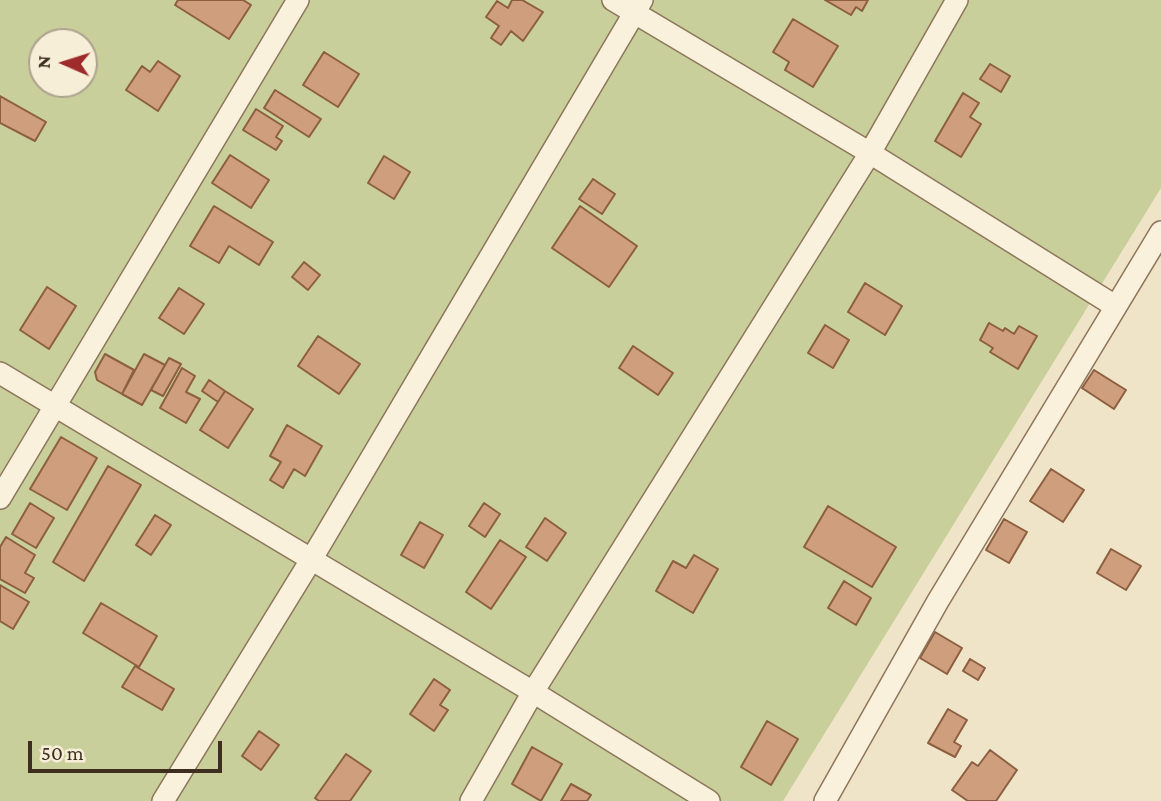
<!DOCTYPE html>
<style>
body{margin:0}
#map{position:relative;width:1161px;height:801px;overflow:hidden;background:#f0e4c8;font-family:"Crimson Pro",serif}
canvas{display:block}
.north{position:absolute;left:28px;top:28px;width:70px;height:70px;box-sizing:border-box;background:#f7eed8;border:2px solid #ada18e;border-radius:50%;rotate:273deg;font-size:19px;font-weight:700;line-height:28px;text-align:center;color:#3d2e20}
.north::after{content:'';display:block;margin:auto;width:24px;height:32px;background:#9e2a2b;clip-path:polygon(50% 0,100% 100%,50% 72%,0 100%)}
.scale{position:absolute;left:28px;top:741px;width:194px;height:32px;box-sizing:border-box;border:4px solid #3d2e20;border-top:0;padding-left:9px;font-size:21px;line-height:24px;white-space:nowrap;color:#3d2e20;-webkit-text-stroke:5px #f7eed8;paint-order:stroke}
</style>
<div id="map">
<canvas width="1161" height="801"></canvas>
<div class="north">N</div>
<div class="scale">50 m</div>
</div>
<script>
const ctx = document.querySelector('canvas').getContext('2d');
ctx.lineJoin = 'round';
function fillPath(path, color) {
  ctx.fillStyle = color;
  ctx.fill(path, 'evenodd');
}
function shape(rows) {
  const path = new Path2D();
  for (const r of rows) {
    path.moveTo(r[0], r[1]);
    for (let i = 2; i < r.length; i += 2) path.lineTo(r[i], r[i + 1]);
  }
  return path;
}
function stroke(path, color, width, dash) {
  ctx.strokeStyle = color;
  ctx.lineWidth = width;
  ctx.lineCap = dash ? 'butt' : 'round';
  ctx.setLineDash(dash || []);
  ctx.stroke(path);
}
const green = shape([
 [0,0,1161,0,1161,188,783,801,0,801],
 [42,42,84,42,84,84,42,84]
]);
const building = shape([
 [178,0,243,0,251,5,229,39,175,5,178,0],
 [512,0,522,0,543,12,523,41,511,31,501,45,491,38,499,26,486,17,497,1,508,8,512,0],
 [825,0,868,0,862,11,856,7,851,15,825,0],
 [793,19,838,46,813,87,785,70,789,62,773,52,793,19],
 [324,52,359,74,338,107,303,85,324,52],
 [158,61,180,76,158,111,126,90,142,66,150,72,158,61],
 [990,64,1010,76,1001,92,980,79,990,64],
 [275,90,321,119,309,137,264,108,275,90],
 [963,93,979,103,970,117,981,124,961,157,935,141,963,93],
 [0,96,46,122,35,141,0,123,0,96],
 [256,109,283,126,276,137,282,141,276,150,243,130,256,109],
 [230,155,269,180,251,208,212,183,230,155],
 [384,156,410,172,394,199,368,183,384,156],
 [593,179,615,194,602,214,579,199,593,179],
 [214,206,273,242,259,265,229,246,219,263,190,246,214,206],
 [580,206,637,246,609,287,552,248,580,206],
 [304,262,320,275,308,290,292,277,304,262],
 [865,283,902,306,885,335,848,312,865,283],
 [47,287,76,306,49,349,20,330,47,287],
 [179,288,204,304,184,334,159,318,179,288],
 [989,323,1003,331,1005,328,1014,334,1019,326,1037,336,1018,369,990,352,993,348,980,340,989,323],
 [825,325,849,340,833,368,808,353,825,325],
 [318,336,360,364,339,394,298,366,318,336],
 [633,346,673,373,658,395,619,368,633,346],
 [105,354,134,370,122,394,97,380,95,372,105,354],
 [144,354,165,365,142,405,122,394,144,354],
 [169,358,181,364,163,396,151,390,169,358],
 [182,368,195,376,186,392,200,399,186,423,160,408,182,368],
 [1094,370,1126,390,1114,409,1082,388,1094,370],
 [209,380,225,391,218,402,202,391,209,380],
 [225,391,253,409,228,448,200,430,225,391],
 [287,425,322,446,305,476,294,469,283,488,270,480,281,462,270,456,287,425],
 [61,437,97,458,67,510,30,489,61,437],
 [108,466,141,485,84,581,53,562,108,466],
 [1051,469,1084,490,1063,522,1030,501,1051,469],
 [30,503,54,518,36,548,12,534,30,503],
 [484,503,500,514,485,537,469,526,484,503],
 [828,506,896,547,872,587,804,547,828,506],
 [155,515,171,525,151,555,136,545,155,515],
 [545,518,566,533,547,561,526,547,545,518],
 [1004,519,1027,532,1009,563,986,550,1004,519],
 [420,522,443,535,424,568,401,555,420,522],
 [6,537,35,555,25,573,34,578,25,593,0,579,0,547,6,537],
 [500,540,526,557,491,609,466,592,500,540],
 [1111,549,1141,566,1126,590,1097,573,1111,549],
 [694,555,718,569,693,613,656,591,673,561,686,568,694,555],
 [844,581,871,598,856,625,828,608,844,581],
 [0,585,29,602,13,629,0,621,0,585],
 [101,603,157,636,139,667,83,633,101,603],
 [935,632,962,648,947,674,920,658,935,632],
 [970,659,985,668,978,680,963,671,970,659],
 [135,666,174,689,162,710,122,687,135,666],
 [434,679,450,690,440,705,448,710,434,731,410,714,434,679],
 [948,709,967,720,954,742,961,746,955,757,928,743,948,709],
 [767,721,798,739,771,785,741,767,767,721],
 [259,731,279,745,261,770,242,756,259,731],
 [532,747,562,764,541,801,512,784,532,747],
 [990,750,1017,770,996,801,968,801,952,790,972,762,978,766,990,750],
 [346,754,371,771,350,801,319,801,315,798,346,754],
 [571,784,591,795,587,801,561,801,571,784]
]);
const street = shape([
 [613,0,870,153,1115,306],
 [0,373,533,692,709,801],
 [0,498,298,0],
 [163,801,311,560,642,0],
 [471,801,533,692,870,153,957,0],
 [825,801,938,601,1161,232]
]);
fillPath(green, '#c9cf9b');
fillPath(building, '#cf9f7d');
stroke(building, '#8d5f41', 2);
stroke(street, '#8d765c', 24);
stroke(street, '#faf1dc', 21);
</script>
